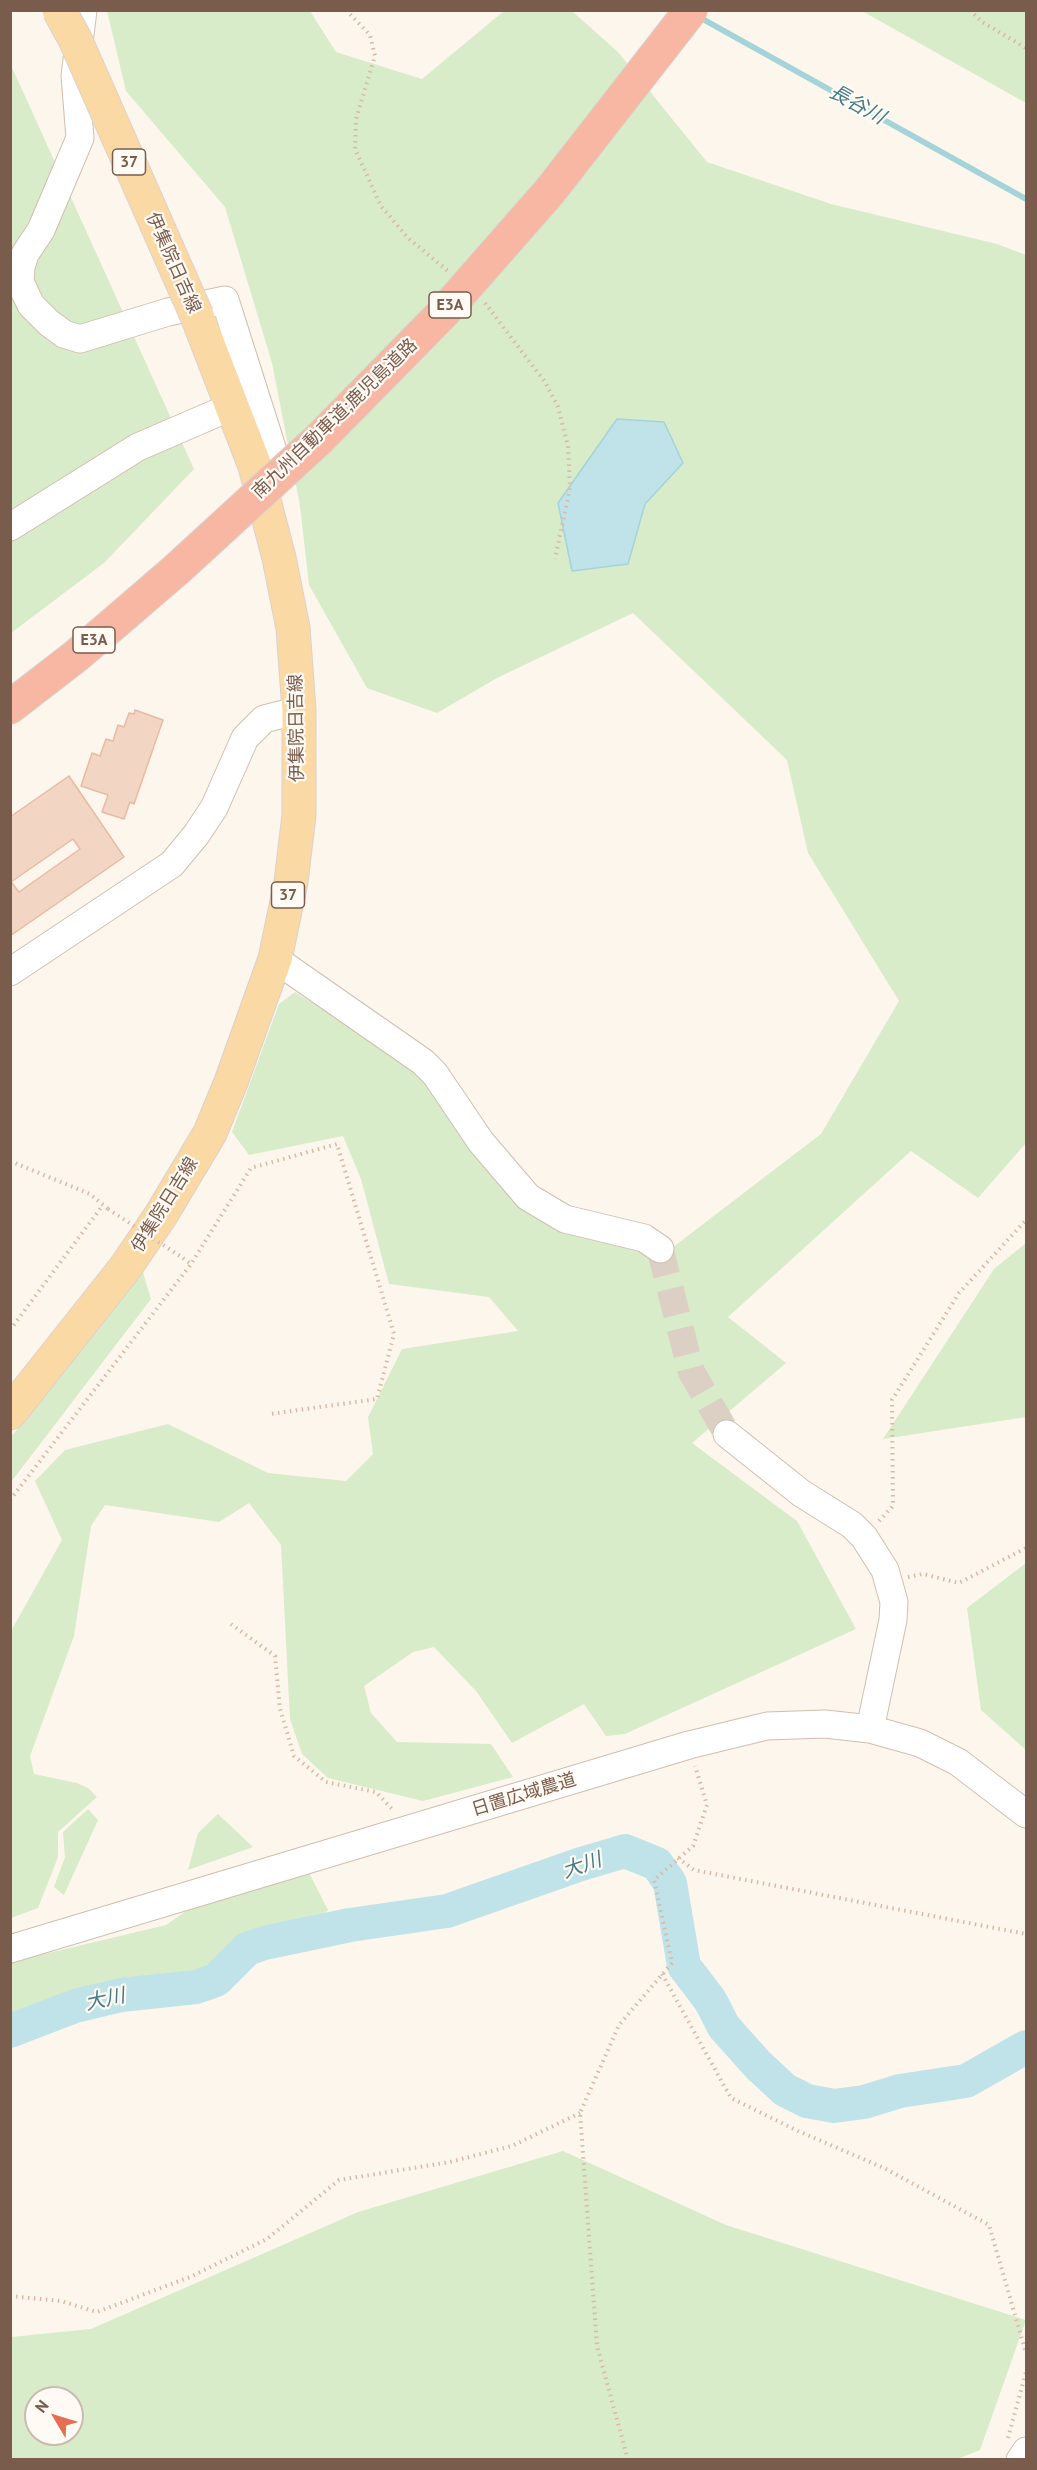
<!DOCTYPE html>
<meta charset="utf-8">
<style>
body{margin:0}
#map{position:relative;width:1037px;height:2470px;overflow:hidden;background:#fdf6ec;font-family:"PT Sans",sans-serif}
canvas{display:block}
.frame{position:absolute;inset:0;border:12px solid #7a5c4d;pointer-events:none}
.north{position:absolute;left:24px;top:2386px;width:60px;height:60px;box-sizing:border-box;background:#fffaf3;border:2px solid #cabbb1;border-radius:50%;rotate:308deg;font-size:16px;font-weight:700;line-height:24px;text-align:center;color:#7a5c4d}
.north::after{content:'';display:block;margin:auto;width:21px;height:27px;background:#e76f51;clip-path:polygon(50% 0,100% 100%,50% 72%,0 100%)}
</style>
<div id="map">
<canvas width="1037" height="2470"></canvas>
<div class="frame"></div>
<div class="north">N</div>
</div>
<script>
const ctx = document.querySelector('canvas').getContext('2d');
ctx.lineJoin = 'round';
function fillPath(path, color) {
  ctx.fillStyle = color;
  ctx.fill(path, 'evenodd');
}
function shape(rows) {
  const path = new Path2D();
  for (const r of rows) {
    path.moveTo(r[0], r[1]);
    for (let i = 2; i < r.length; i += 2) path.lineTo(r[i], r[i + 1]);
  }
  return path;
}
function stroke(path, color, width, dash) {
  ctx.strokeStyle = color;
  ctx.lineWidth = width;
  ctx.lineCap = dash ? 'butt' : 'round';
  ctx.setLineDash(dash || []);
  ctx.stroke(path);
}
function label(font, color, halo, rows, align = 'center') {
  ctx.font = font + ' "PT Sans","Noto Sans JP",sans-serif';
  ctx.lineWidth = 4.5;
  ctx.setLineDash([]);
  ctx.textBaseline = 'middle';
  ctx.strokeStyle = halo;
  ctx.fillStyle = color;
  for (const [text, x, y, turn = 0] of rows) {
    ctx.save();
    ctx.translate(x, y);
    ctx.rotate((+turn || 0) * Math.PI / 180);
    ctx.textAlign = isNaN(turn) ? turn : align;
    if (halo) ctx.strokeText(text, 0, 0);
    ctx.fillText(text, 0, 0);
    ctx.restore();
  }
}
const green = shape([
 [107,11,310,11,336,52,422,79,504,11,572,11,618,52,707,162,831,204,997,244,1026,255,1026,1143,978,1198,911,1151,728,1317,786,1363,692,1443,797,1521,856,1629,625,1734,606,1736,584,1704,512,1743,476,1691,434,1647,413,1652,364,1686,371,1713,397,1742,491,1744,513,1777,423,1801,328,1778,302,1754,290,1719,281,1545,249,1503,219,1522,105,1505,91,1526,74,1636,30,1756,34,1774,77,1783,88,1788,97,1797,58,1832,58,1857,38,1908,11,1918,11,1631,62,1540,35,1481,65,1450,168,1424,268,1473,346,1481,373,1454,368,1417,402,1349,518,1331,489,1297,389,1284,361,1179,343,1136,249,1155,232,1132,279,1004,295,992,423,1072,462,1139,547,1221,660,1257,821,1134,899,1001,808,853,787,760,633,613,497,678,437,713,367,688,309,585,300,506,272,363,225,207,126,91],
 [862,11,1026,11,1026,103],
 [10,63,194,469,104,563,11,633],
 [1026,1243,1026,1417,883,1439,994,1269],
 [142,1269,151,1299,11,1482,11,1437],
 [1026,1563,1026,1750,981,1710,967,1608],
 [88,1809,98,1820,64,1895,54,1887,65,1857,63,1832],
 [218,1814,253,1847,188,1870,198,1833],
 [305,1865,328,1910,320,1919,232,1945,188,1980,63,1999,11,2018,11,1962,166,1925,225,1884],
 [563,2151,726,2225,1026,2320,980,2450,955,2460,11,2459,11,2337,91,2329,358,2212],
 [36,2398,72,2398,72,2434,36,2434]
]);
const water = shape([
 [617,419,664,422,683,463,645,504,628,564,572,571,558,503,617,419]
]);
const stream = shape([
 [699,17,1026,199]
]);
const river = shape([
 [10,2031,75,2006,121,1995,196,1987,216,1980,247,1949,264,1943,350,1925,447,1911,581,1864,625,1851,657,1864,670,1883,684,1966,710,2000,724,2027,758,2065,785,2090,807,2101,834,2106,864,2102,900,2091,966,2081,1026,2047]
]);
const building = shape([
 [135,710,163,720,134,804,130,802,124,819,102,812,108,795,81,786,92,753,100,756,106,739,113,741,118,725,124,727,129,713,134,714,135,710],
 [69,776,124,857,10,936,10,817,69,776],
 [73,839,80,849,19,892,11,882,73,839]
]);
const minorTunnel = shape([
 [660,1249,691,1371,727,1434]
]);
const path = shape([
 [346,10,370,35,375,56,356,119,355,149,381,206,408,238,448,271],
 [970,10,982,22,1026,48],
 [485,303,545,382,558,407,568,446,570,488,555,559],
 [10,1161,90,1194,108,1209],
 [183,1258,191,1264],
 [10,1330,103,1205],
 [10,1500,191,1264,251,1168,337,1144,394,1334,377,1399,270,1414],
 [879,1521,893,1506,892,1400,959,1293,1026,1220],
 [908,1577,923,1574,959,1583,1026,1548],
 [231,1624,275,1656,280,1709,294,1756,326,1782,376,1792,394,1811],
 [678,1858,694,1870,1026,1934],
 [662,1974,731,2098,798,2131,884,2168,989,2225,1026,2353],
 [10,2296,61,2301,97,2312,190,2277,267,2239,339,2180,450,2162,512,2146,580,2113],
 [1008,2438,1026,2372],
 [628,2460,597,2346,580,2113,619,2025,672,1963,654,1880,693,1846,707,1805,695,1766]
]);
const minor = shape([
 [83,10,75,76,80,138,41,230,25,254,21,267,20,282,31,305,49,323,64,334,80,339,168,312,225,300,273,451,255,466],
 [10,527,138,447,233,406],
 [275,959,423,1062,435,1074,481,1142,528,1197,565,1219,644,1238,660,1249],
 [10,972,172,864,196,835,214,808,245,738,264,719,299,710],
 [727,1434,801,1493,852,1525,864,1537,885,1570,894,1602,893,1620,870,1729],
 [10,1949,689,1745,767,1726,825,1724,870,1729,920,1743,958,1762,1026,1814],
 [1020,2460,1026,2451]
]);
const major = shape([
 [10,1413,125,1268,161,1215,210,1133,231,1082,275,959,291,882,299,815,299,710,293,628,279,558,255,466,197,316]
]);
const highway = shape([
 [10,707,76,656,176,570]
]);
const pathBridge = shape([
 [108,1209,183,1258]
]);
const majorBridge = shape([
 [59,10,75,39,197,316]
]);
const highwayBridge = shape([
 [176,570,319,439,442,314,550,191,691,10]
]);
const shields = [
 [129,162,33],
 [450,305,42],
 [94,640,42],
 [288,895,33]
];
const shieldNames = [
 ["37",129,162],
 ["E3A",450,305],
 ["E3A",94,640],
 ["37",288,895]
];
const streetNames = [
 ["伊集院日吉線",173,263,66],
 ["南九州自動車道;鹿児島道路",335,419,-44],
 ["伊集院日吉線",297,728,-91],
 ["伊集院日吉線",165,1205,-58],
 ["日置広域農道",524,1795,-17]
];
const waterNames = [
 ["長谷川",857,105,29],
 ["大川",582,1866,-19],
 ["大川",105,2000,-12]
];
fillPath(green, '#d8ecc9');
fillPath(water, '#bfe3e8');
stroke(water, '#a5d3da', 1.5);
stroke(stream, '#a5d3da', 6);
stroke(river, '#bfe3e8', 34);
fillPath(building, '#f3d5c3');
stroke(building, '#e6bba3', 1.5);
stroke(minorTunnel, '#dcd0c4', 27, [27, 14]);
stroke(minor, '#d1beb0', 29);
stroke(major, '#dad1cd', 35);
stroke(highway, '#dad1cd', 35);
stroke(path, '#d9b8a5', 4, [1.5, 4.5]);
stroke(minor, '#fff', 27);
stroke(major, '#fbd9a5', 33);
stroke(highway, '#f7b7a3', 33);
stroke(majorBridge, '#dad1cd', 35, []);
stroke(highwayBridge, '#dad1cd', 35, []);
stroke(pathBridge, '#d9b8a5', 4, [1.5, 4.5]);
stroke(majorBridge, '#fbd9a5', 33);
stroke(highwayBridge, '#f7b7a3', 33);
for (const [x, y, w] of shields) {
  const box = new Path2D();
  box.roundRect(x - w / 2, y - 13, w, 26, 4.5);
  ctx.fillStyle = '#fffaf3';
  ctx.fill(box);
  stroke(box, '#7a5c4d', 1.5);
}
label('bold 16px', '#7a5c4d', null, shieldNames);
label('18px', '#7a5c4d', '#fffaf3', streetNames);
label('italic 20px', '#437c86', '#fffaf3', waterNames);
</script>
